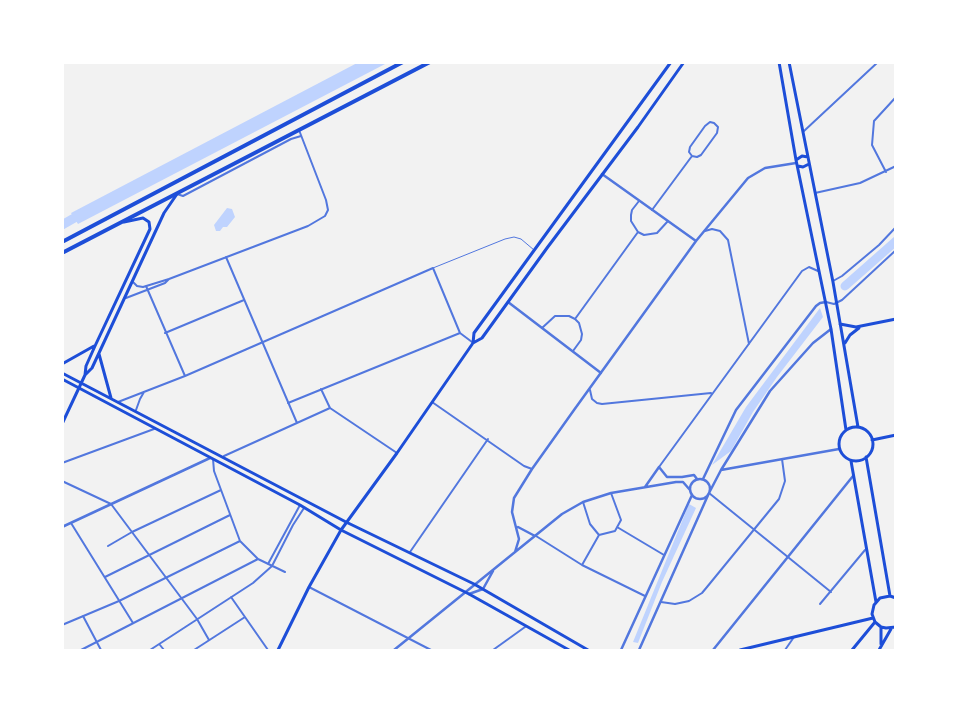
<!DOCTYPE html>
<style>
body{margin:0}
#map{position:relative;width:958px;height:713px;overflow:hidden;background:#f2f2f2;font-family:"PT Sans Narrow",sans-serif}
canvas{display:block}
.frame{position:absolute;inset:0;border:64px solid #fff;pointer-events:none}
</style>
<div id="map">
<canvas width="958" height="713"></canvas>
<div class="frame"></div>
</div>
<script>
const ctx = document.querySelector('canvas').getContext('2d');
ctx.lineJoin = 'round';
function fillPath(path, color) {
  ctx.fillStyle = color;
  ctx.fill(path, 'evenodd');
}
function shape(rows) {
  const path = new Path2D();
  for (const r of rows) {
    if (r.length === 3) {
      path.moveTo(r[0] + r[2], r[1]);
      path.arc(r[0], r[1], r[2], 0, 2 * Math.PI);
      continue;
    }
    path.moveTo(r[0], r[1]);
    for (let i = 2; i < r.length; i += 2) path.lineTo(r[i], r[i + 1]);
  }
  return path;
}
function stroke(path, color, width, dash) {
  ctx.strokeStyle = color;
  ctx.lineWidth = width;
  ctx.lineCap = dash ? 'butt' : 'round';
  ctx.setLineDash(dash || []);
  ctx.stroke(path);
}
const water = shape([
 [359,62,387,63,78,224,74,218,71,213],
 [227,208,232,209,235,217,227,227,223,227,220,231,216,231,214,225],
 [820,308,823,317,777,377,753,412,731,451,712,465,746,407],
 [689,504,696,508,662,582,638,643,633,642]
]);
const river = shape([
 [62,225,83,213],
 [845,286,896,241]
]);
const service = shape([
 [433,268,505,239,514,237,521,239,534,250]
]);
const minor = shape([
 [710,122,714,123,718,127,717,133,701,155,697,157,692,156,689,152,690,147,705,126,710,122],
 [804,131,878,62],
 [886,172,872,145,874,121,896,97],
 [815,193,860,183,896,166],
 [177,194,183,196,291,139,301,136],
 [639,201,632,210,631,215,631,221,638,232,644,235,657,233,668,221],
 [652,210,692,156],
 [705,231,712,229,720,231,728,240,749,344],
 [226,257,297,423],
 [833,281,842,276,879,245,896,227],
 [133,282,137,286,143,287,169,279],
 [146,286,185,376],
 [126,298,165,283,169,279,308,226,325,216,328,210,326,200,299,130],
 [826,302,834,304,842,300,896,250],
 [575,319,638,232],
 [542,328,555,316,569,316,575,319,579,323,582,334,581,340,573,351],
 [165,333,244,300],
 [321,389,330,408,397,453],
 [590,390,592,399,597,403,602,404,711,393],
 [118,402,185,376,433,268,460,333,472,342],
 [432,402,524,466,532,469],
 [288,403,460,333],
 [136,410,140,399,144,392],
 [224,456,330,408],
 [213,459,214,471,240,541,258,559,285,572],
 [62,463,154,429],
 [659,467,802,271,809,267,818,271],
 [62,481,111,504,197,619,209,640],
 [709,493,831,592],
 [583,502,590,524,599,535,615,531,621,520,611,493],
 [71,523,133,623],
 [617,527,664,555],
 [536,536,582,565,645,596],
 [108,546,132,532,221,490],
 [410,552,488,439],
 [268,564,300,505],
 [582,565,599,535],
 [105,577,230,515],
 [309,587,431,650],
 [231,597,268,650],
 [661,602,675,604,689,601,702,593,707,587,779,499,785,481,782,459],
 [820,604,865,550],
 [83,616,101,650],
 [62,625,119,601,240,541],
 [160,645,164,650],
 [81,650,258,559],
 [150,650,253,583,272,566,293,525,304,508],
 [194,650,245,617],
 [493,650,525,627],
 [785,650,794,637]
]);
const tertiary = shape([
 [602,174,696,241],
 [508,302,601,373],
 [721,470,839,449],
 [700,489,10],
 [703,479,736,410,816,306,820,303,826,302],
 [645,487,659,467,667,477,682,477,694,475,697,479],
 [62,527,210,458],
 [518,527,535,536],
 [515,552,519,539,512,512,514,498,532,469,574,410,696,241,748,178,765,168,796,163],
 [469,594,483,589,493,571],
 [394,650,562,514,583,502,611,493,676,482,683,482,690,490],
 [621,650,692,495],
 [639,650,709,493,721,470,770,391,813,343,831,329],
 [713,650,853,476]
]);
const secondary = shape([
 [779,62,796,160,831,329,846,430],
 [789,62,833,282,858,427],
 [796,160,802,156,808,157],
 [798,166,803,167,809,164],
 [840,324,856,327,896,319],
 [473,343,474,333,671,62],
 [845,343,850,335,859,328],
 [99,354,111,398],
 [62,364,94,346],
 [62,373,346,522,474,584,588,650],
 [85,375,86,366,95,346,150,229,149,222,143,218,124,222],
 [62,379,300,505,341,530,469,594,569,650],
 [62,424,85,375,92,368,164,213,177,194],
 [856,444,17],
 [872,440,896,435],
 [866,457,890,596],
 [851,461,876,602],
 [896,598,890,596,880,598,874,605,872,614,875,622,881,627,886,628,896,627],
 [881,644,881,627],
 [278,650,309,587,341,530,397,453,473,343,482,338,547,248,638,127,684,62],
 [740,650,873,618],
 [852,650,875,622],
 [879,650,891,629]
]);
const trunk = shape([
 [62,242,403,62],
 [62,253,430,62]
]);
fillPath(water, '#bfd3fe');
stroke(river, '#bfd3fe', 9);
stroke(service, '#5277de', 1);
stroke(minor, '#5277de', 2);
stroke(tertiary, '#5277de', 2.5);
stroke(secondary, '#1d4ed8', 3);
stroke(trunk, '#1d4ed8', 4);
</script>
